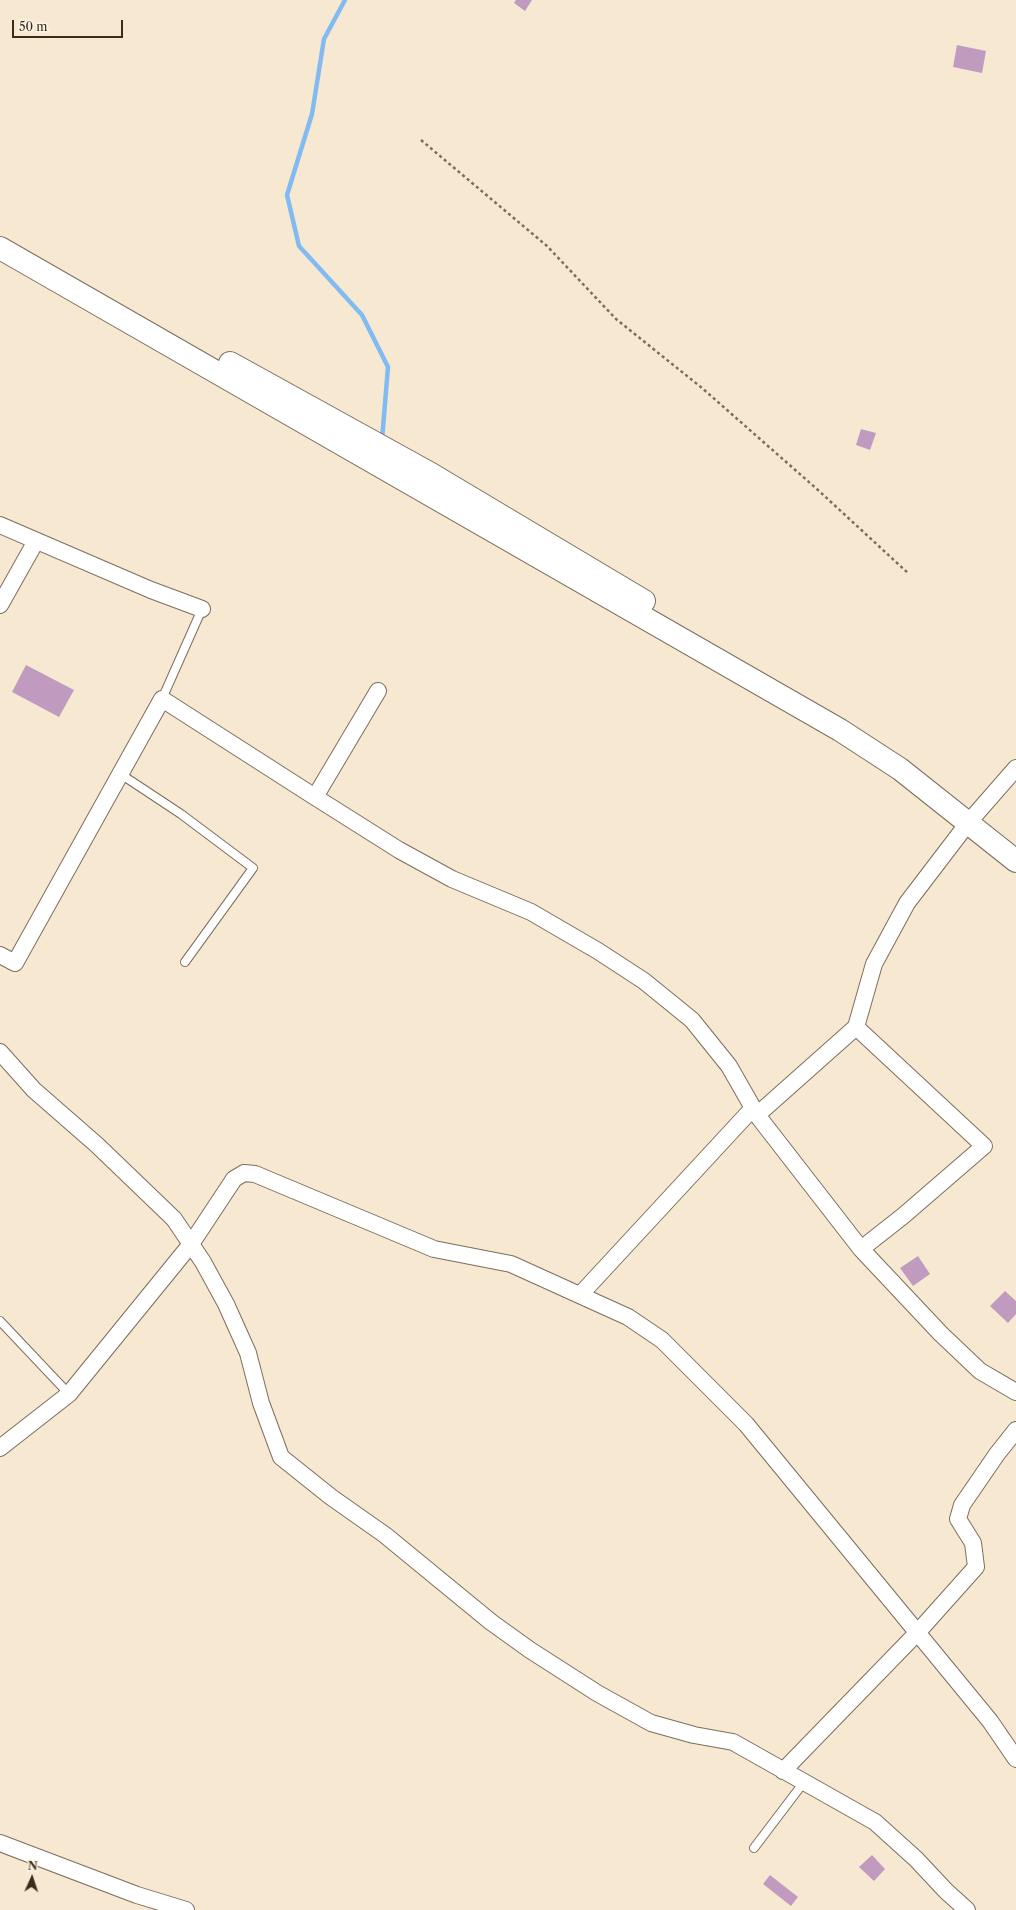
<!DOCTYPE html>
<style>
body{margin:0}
#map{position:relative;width:1016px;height:1910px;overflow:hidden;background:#f7e9d1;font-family:"Libre Caslon Text",serif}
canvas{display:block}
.north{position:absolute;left:12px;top:1858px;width:40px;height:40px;-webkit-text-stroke:3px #fcf5e5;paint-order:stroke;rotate:3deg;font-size:11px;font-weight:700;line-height:16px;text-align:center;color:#3b2a1e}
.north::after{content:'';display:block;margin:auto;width:14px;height:18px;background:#3b2a1e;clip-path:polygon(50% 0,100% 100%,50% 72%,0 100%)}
.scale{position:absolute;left:12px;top:20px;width:111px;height:18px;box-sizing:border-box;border:2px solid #3b2a1e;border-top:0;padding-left:5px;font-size:12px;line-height:14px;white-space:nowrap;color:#3b2a1e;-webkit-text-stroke:3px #fcf5e5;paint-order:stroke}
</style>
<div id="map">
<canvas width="1016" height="1910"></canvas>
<div class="north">N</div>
<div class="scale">50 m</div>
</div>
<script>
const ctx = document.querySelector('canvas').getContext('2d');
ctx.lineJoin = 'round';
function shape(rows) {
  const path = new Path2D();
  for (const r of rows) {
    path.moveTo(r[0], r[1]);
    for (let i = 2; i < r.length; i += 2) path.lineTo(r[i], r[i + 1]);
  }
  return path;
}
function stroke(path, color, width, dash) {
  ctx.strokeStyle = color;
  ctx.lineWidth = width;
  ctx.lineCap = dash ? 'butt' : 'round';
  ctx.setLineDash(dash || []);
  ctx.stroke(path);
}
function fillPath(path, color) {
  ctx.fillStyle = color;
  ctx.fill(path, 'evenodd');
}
const stream = shape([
 [345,0,324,39,312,114,287,195,299,246,362,315,388,367,382,440]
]);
const building = shape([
 [516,0,532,0,525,11,514,3],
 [957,45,986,51,982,73,953,67],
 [861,429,876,433,870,450,856,445],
 [26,665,74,690,59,717,12,692],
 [918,1256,930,1274,913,1286,900,1268],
 [1005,1291,1016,1301,1016,1314,1008,1323,990,1306],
 [872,1855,885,1869,874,1881,859,1867],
 [770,1875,798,1897,791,1906,763,1884]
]);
const path = shape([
 [421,140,547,246,616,319,702,388,818,490,909,574]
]);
const lane = shape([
 [162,699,202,609],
 [119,773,181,814,253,868,185,962],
 [0,1321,69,1394],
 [754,1848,804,1782]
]);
const street = shape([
 [0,525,151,590,202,609],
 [0,605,36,541],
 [378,691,315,797,399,850,452,879,531,912,598,951,644,981,692,1020,729,1066,757,1115,861,1249],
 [1016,768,968,823,907,903,874,964,856,1027,984,1146,903,1216,861,1249,941,1334,980,1371,1016,1392],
 [0,955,15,963,162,699,315,797],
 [0,1052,34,1090,97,1145,174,1219,203,1262,226,1304,248,1353,261,1403,281,1457,331,1497,385,1535,491,1622,530,1650,597,1693,651,1723,694,1735,733,1742,875,1822,916,1859,946,1891,967,1910],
 [757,1115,856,1027],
 [580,1295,753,1108],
 [0,1448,69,1394,191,1244,234,1179,244,1173,255,1174,434,1249,511,1264,628,1317,662,1340,746,1424,990,1721,1016,1759],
 [783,1771,917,1633,976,1567,973,1543,958,1519,962,1505,997,1454,1016,1430],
 [0,1843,137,1895,186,1910]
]);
const primary = shape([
 [0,248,840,730,900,769,1016,861],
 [230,363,431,474,644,601]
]);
stroke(stream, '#82baf2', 4.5);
fillPath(building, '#c19bbf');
stroke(lane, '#7d6d5d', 10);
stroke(street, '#7d6d5d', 18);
stroke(primary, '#7d6d5d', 24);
stroke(path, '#7d6d5d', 2.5, [3, 3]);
stroke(lane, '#fff', 8);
stroke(street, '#fff', 16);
stroke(primary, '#fff', 22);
</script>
